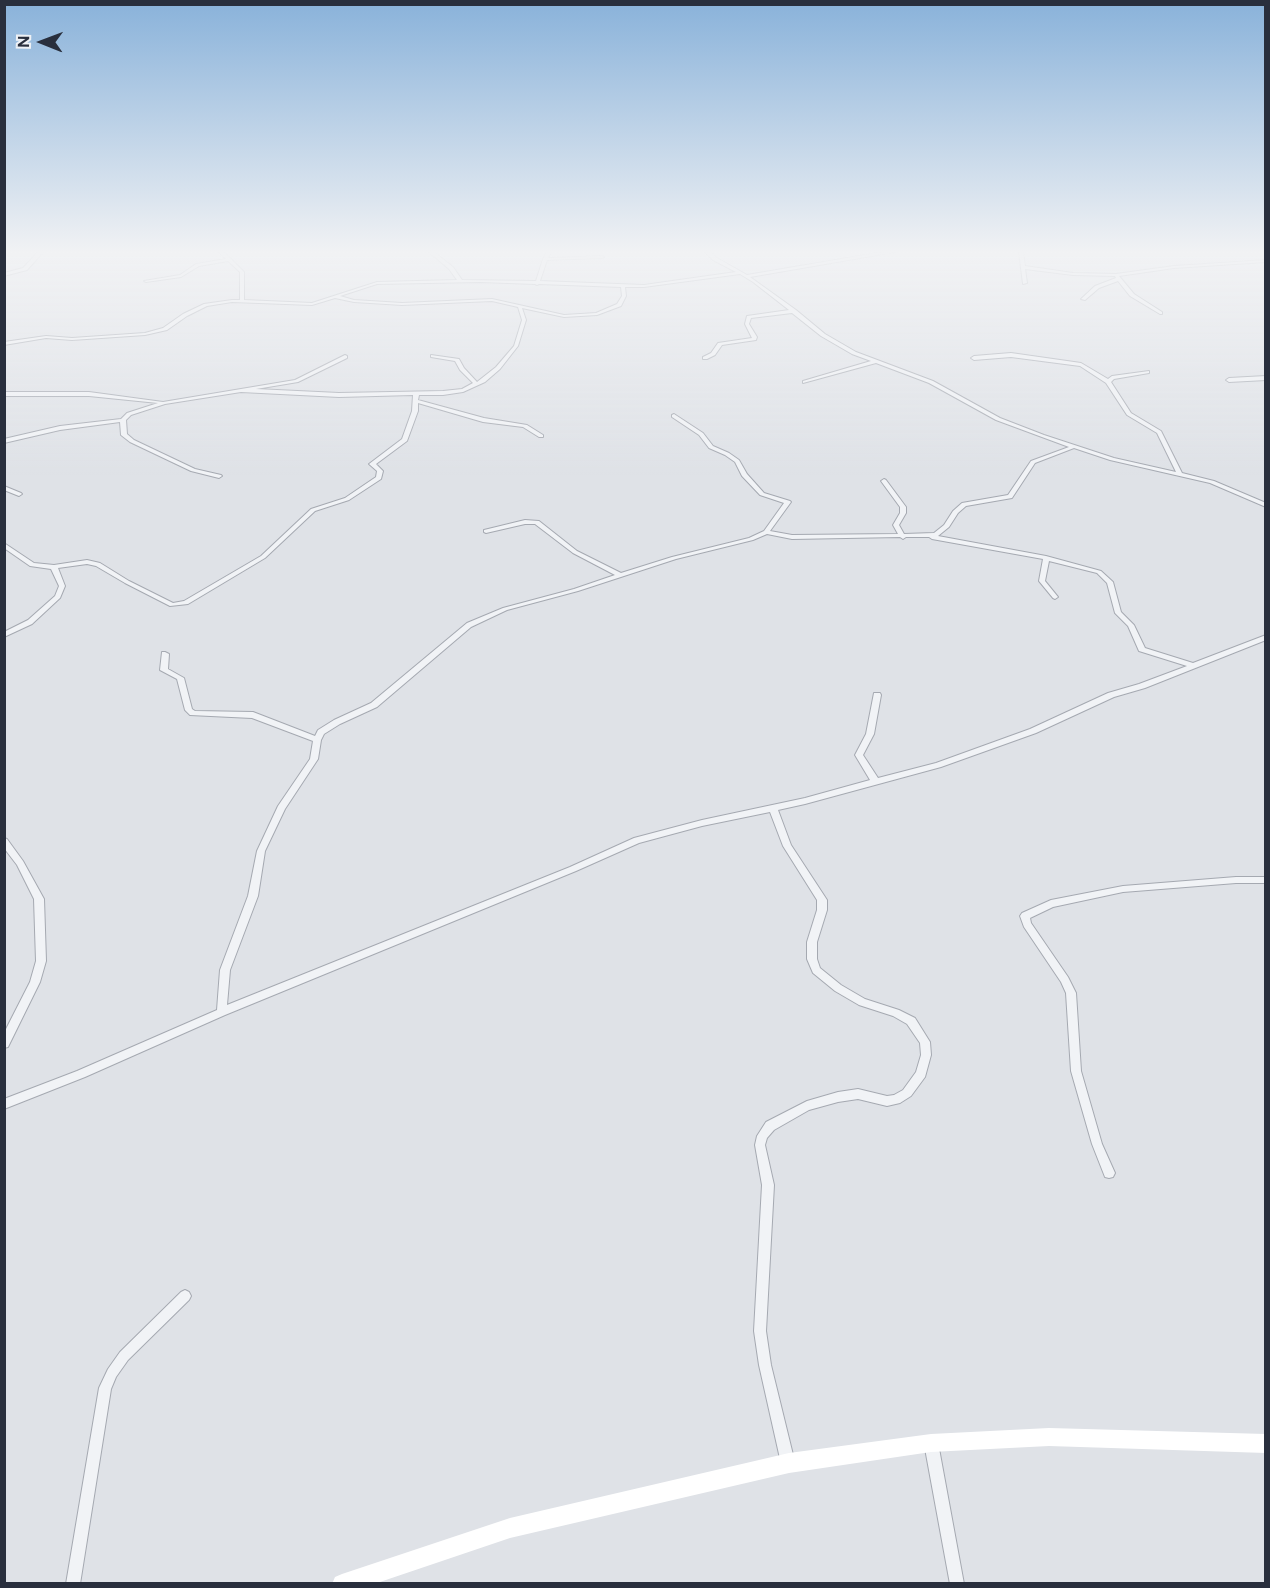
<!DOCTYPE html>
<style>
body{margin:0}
#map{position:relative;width:1270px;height:1588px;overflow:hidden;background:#dfe2e7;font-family:Figtree,sans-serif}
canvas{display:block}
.frame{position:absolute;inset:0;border:6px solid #292f3d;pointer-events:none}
.north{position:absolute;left:12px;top:12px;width:60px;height:60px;-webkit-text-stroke:4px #eef1f5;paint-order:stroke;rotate:271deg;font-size:16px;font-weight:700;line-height:24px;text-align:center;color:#292f3d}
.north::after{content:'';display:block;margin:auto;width:21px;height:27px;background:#292f3d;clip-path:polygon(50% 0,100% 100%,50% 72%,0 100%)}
</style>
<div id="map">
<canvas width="1270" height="1588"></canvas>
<div class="frame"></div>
<div class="north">N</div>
</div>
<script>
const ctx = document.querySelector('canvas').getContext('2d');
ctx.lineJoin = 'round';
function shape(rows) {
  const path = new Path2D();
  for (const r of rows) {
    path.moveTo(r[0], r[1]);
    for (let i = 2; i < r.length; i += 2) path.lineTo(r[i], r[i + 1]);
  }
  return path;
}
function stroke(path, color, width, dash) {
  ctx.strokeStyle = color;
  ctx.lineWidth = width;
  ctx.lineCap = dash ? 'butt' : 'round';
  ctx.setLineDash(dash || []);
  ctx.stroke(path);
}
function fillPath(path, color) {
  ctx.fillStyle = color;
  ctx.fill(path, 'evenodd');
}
const minor = shape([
 [38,252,43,252,27,270,4,276,4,273,23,268,38,252],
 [219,252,224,252,244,272,244,300,312,303,377,282,457,280,449,269,429,252,434,252,453,267,462,280,536,281,543,259,547,252,551,252,548,258,602,256,604,257,602,258,547,260,540,281,644,285,736,272,713,260,705,252,710,252,717,258,747,275,882,252,895,252,750,277,796,310,825,334,856,352,933,381,1000,418,1044,435,1114,458,1176,472,1157,433,1127,415,1106,383,1080,366,1011,357,974,360,971,358,974,356,1011,353,1081,363,1108,379,1112,376,1149,371,1149,373,1114,379,1111,382,1131,413,1161,431,1182,473,1214,481,1266,503,1266,507,1210,483,1110,460,1074,448,1035,463,1012,498,966,506,958,513,949,527,938,536,1046,556,1101,571,1113,582,1121,612,1134,625,1145,648,1193,663,1266,635,1266,640,1145,688,1114,697,1036,733,941,767,805,804,778,810,791,845,827,900,827,910,817,942,817,959,820,968,841,985,865,999,899,1010,915,1018,930,1042,931,1055,925,1077,911,1096,900,1103,887,1106,858,1099,838,1102,809,1110,774,1130,767,1138,765,1145,774,1185,766,1331,771,1365,795,1463,793,1468,788,1470,783,1468,781,1463,759,1365,754,1331,762,1185,755,1145,757,1136,766,1122,807,1101,838,1092,858,1089,887,1096,894,1095,903,1090,916,1072,921,1055,920,1043,907,1024,893,1016,859,1005,835,991,813,973,807,959,807,942,817,910,817,900,783,846,770,812,702,826,639,843,576,871,225,1015,85,1077,4,1109,4,1099,77,1071,217,1010,220,970,248,896,257,851,278,806,310,759,313,741,252,718,190,715,185,710,177,679,160,670,162,652,165,652,169,654,168,669,184,678,192,709,195,711,253,712,315,736,318,730,334,720,371,703,467,623,503,608,574,589,615,575,573,553,535,524,525,524,486,533,484,532,484,530,525,520,539,521,577,551,621,573,672,557,749,538,764,531,784,503,760,495,742,476,735,462,725,455,709,448,699,435,672,417,672,415,674,414,703,433,713,446,729,453,739,460,747,474,764,493,790,501,791,502,770,531,792,535,898,534,893,525,900,513,900,507,881,481,884,479,886,480,906,507,906,513,899,525,904,534,934,533,944,525,953,511,962,503,1008,495,1031,461,1069,447,996,420,929,383,876,363,803,383,803,381,871,361,852,354,821,336,792,313,751,318,749,324,757,337,756,340,722,345,715,355,707,359,703,359,703,357,711,353,718,343,752,338,745,324,747,316,789,310,753,282,740,274,644,287,625,287,626,296,621,306,597,315,564,317,522,308,526,320,518,346,500,369,485,382,463,392,443,395,419,395,418,400,484,418,527,425,543,435,543,437,539,437,523,427,483,422,418,403,418,411,407,441,376,464,383,471,381,479,349,500,315,511,265,558,188,604,170,606,125,583,96,566,87,564,58,568,65,586,60,598,32,624,4,637,4,632,28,620,55,596,59,586,51,569,30,566,4,548,4,543,34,563,54,565,87,560,100,563,129,581,173,603,184,601,261,556,311,509,345,498,376,477,377,471,369,464,402,439,412,411,413,395,339,397,241,392,165,404,131,415,126,420,127,434,134,440,195,469,221,475,222,476,219,478,191,471,130,442,121,435,120,422,60,430,4,443,4,439,60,426,121,419,127,413,158,403,89,396,4,396,4,392,89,392,163,402,295,380,345,355,347,356,347,358,298,382,256,389,339,393,443,391,462,389,473,383,460,370,455,361,431,357,431,355,459,359,464,368,477,382,496,367,514,346,522,320,518,307,492,301,402,305,354,302,335,298,312,305,232,302,207,306,187,316,167,330,145,335,72,340,46,338,4,345,4,342,46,336,72,338,145,333,163,328,183,314,204,304,232,300,240,300,240,272,228,261,199,266,181,277,146,282,144,281,180,275,196,264,226,259,219,252],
 [480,282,535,284,537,285,539,284,621,287,622,296,617,304,596,313,564,315,492,299,402,303,354,300,340,296,377,284,480,282],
 [767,534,792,539,900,537,903,539,906,537,929,537,932,539,1043,559,1039,581,1053,598,1055,599,1058,597,1045,581,1049,561,1097,573,1107,583,1115,613,1128,626,1139,651,1187,666,1139,684,1108,693,1030,729,936,763,878,778,863,755,874,734,881,695,880,693,874,693,866,734,855,755,870,780,805,798,702,820,634,838,570,867,227,1005,230,970,258,896,265,851,285,809,318,759,321,740,324,734,340,724,377,707,471,627,507,610,578,591,676,559,753,540,767,534],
 [1019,252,1023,252,1025,266,1073,273,1116,274,1174,266,1266,260,1266,262,1174,268,1119,276,1134,294,1162,312,1162,314,1160,314,1130,296,1118,281,1099,288,1085,300,1081,299,1095,286,1116,278,1115,276,1073,275,1025,269,1027,283,1023,284,1019,252],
 [1266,376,1266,380,1229,382,1226,380,1229,378,1266,376],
 [4,486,21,493,22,494,19,496,4,490,4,486],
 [4,838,7,839,23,861,44,899,46,961,40,982,8,1047,4,1048,4,1033,30,982,36,961,34,899,17,865,4,848,4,838],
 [1236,877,1266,877,1266,883,1236,883,1123,892,1053,907,1030,918,1031,923,1068,977,1076,993,1081,1071,1102,1144,1115,1173,1113,1177,1109,1178,1105,1177,1092,1144,1071,1071,1066,993,1061,982,1024,927,1020,916,1022,913,1051,900,1123,886,1236,877],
 [185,1290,189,1292,191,1296,189,1300,128,1360,116,1377,111,1389,80,1584,66,1584,99,1388,108,1369,120,1352,181,1292,185,1290],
 [931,1436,936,1438,938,1443,964,1584,950,1584,924,1443,926,1438,931,1436]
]);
const secondary = shape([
 [1049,1428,1266,1434,1266,1453,1049,1446,931,1452,789,1473,510,1538,374,1584,332,1584,335,1577,342,1574,510,1518,789,1453,931,1434,1049,1428]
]);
stroke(minor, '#a5a9b1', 2);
fillPath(minor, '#f1f3f6');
fillPath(secondary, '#fff');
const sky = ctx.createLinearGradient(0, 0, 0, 475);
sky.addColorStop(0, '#89b2da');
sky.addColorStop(0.53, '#f1f2f4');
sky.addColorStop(1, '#f1f2f400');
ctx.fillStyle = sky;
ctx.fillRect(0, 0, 1270, 475);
</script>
